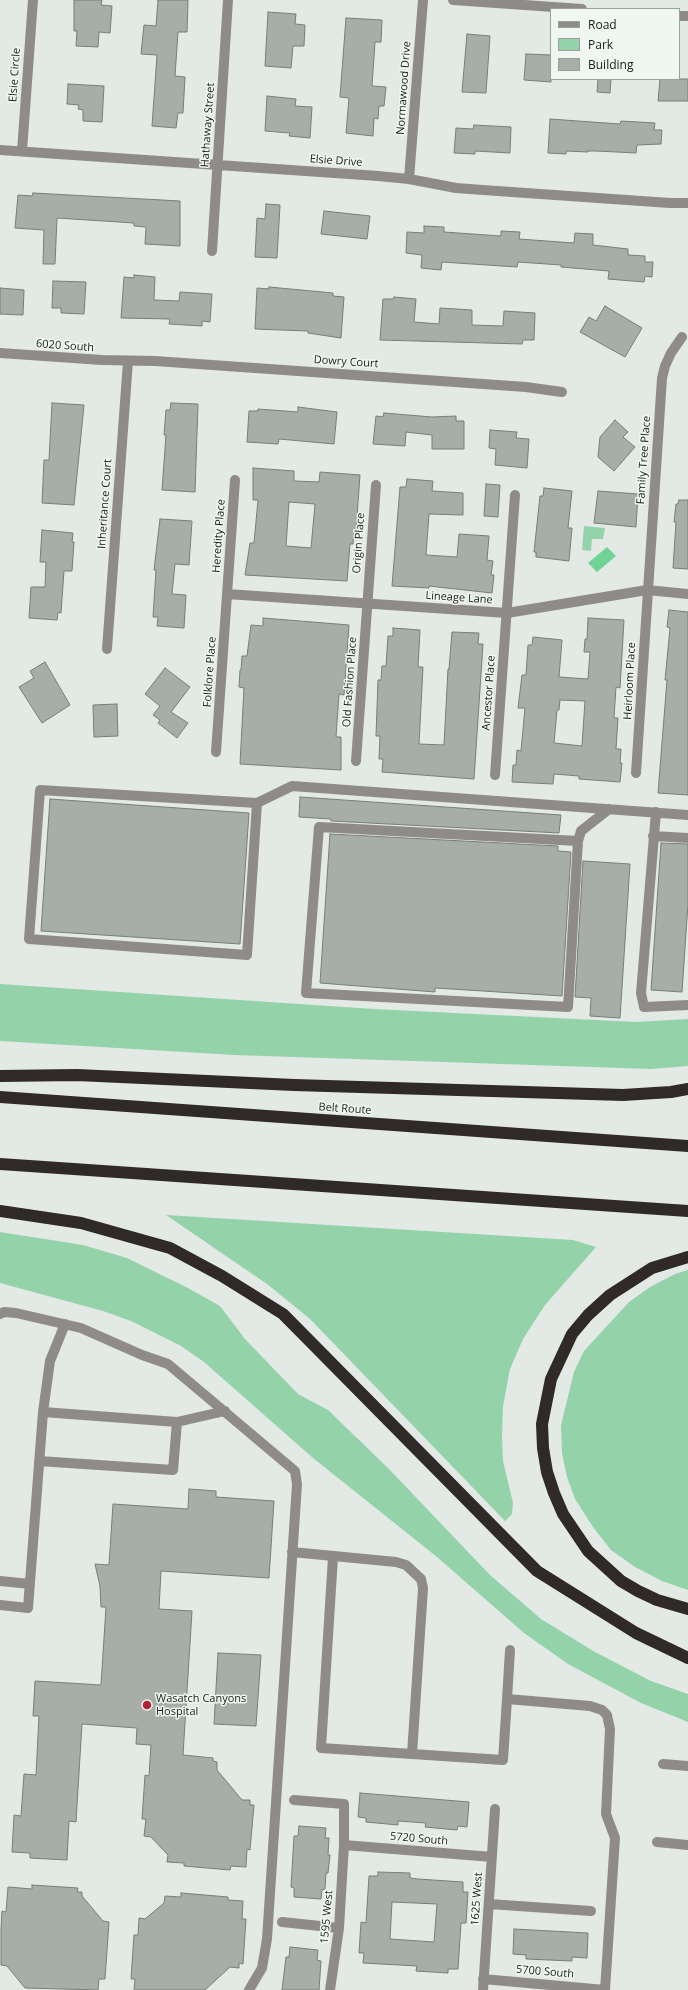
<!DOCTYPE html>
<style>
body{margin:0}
#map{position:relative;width:688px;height:1990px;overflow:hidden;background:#e3eae5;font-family:"Open Sans",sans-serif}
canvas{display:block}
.legend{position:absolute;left:550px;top:8px;width:130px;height:72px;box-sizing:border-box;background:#f0f7f2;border:1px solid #9a9f9b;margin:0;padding:5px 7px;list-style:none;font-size:12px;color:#181b19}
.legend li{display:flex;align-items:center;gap:8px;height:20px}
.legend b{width:20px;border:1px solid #9a9f9b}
</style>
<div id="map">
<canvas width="688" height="1990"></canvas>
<ul class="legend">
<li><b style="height:5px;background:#8f8b8b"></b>Road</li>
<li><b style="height:11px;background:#94d2aa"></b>Park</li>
<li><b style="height:11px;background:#a7aea9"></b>Building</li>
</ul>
</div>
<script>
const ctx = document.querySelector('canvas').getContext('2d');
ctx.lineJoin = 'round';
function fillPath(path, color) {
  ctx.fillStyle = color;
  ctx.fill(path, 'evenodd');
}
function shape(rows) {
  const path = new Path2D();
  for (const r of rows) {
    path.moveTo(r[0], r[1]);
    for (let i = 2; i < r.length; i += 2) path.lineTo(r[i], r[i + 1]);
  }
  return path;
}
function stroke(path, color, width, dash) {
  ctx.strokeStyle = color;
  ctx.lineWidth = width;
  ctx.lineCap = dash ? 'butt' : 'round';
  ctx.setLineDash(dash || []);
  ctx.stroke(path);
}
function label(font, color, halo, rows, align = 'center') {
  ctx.font = font + ' "Open Sans",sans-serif';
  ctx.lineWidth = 3;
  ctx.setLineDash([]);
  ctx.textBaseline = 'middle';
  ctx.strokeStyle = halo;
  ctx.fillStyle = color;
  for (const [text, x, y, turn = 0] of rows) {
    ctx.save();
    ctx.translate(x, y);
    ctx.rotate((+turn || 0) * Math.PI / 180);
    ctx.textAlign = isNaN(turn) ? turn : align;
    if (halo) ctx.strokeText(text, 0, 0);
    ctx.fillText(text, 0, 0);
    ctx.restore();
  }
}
const green = shape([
 [584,526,605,528,603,539,592,539,591,551,582,550],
 [0,984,374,1009,636,1022,688,1019,688,1066,651,1069,234,1055,0,1041],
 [166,1215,573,1240,596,1247,545,1305,523,1339,510,1369,503,1406,502,1435,503,1461,513,1503,512,1514,505,1521,310,1319,267,1284],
 [0,1232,83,1245,127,1258,188,1288,220,1306,245,1339,298,1394,328,1410,388,1468,490,1575,541,1619,595,1652,651,1681,688,1694,688,1722,641,1703,568,1664,524,1633,437,1557,313,1458,204,1362,181,1346,131,1321,103,1311,0,1283],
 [688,1270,688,1590,662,1581,635,1567,611,1550,593,1527,575,1499,567,1477,562,1453,561,1425,574,1372,584,1351,629,1302,650,1287,675,1274]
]);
const water = shape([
 [607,547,616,556,597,572,588,563]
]);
const building = shape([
 [74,0,102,0,101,5,112,6,110,33,99,32,98,47,76,46,77,31,74,31,74,0],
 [158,0,188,0,187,32,178,32,175,76,185,77,183,113,178,113,176,128,152,126,157,55,141,54,144,25,156,26,158,0],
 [268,12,296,14,295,24,305,25,304,46,293,46,291,68,265,66,268,12],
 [346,18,382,20,381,42,375,42,372,86,386,87,384,106,379,106,378,119,374,118,373,136,346,133,349,98,340,97,346,18],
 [467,34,490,36,486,93,462,92,467,34],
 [526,54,551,55,551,82,524,80,526,54],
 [598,79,611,79,610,93,597,92,598,79],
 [660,79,688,79,688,101,658,101,660,79],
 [68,84,104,86,102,122,83,121,83,110,78,109,79,105,67,104,68,84],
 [267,96,296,99,295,106,312,107,310,138,289,136,290,133,265,131,267,96],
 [550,119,620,124,621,121,655,123,654,130,662,130,661,144,637,145,636,153,596,151,588,151,588,152,566,151,566,154,548,153,550,119],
 [474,125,511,127,510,153,475,151,475,154,454,153,456,128,473,129,474,125],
 [33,193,180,201,180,246,145,244,146,227,134,226,134,223,57,218,55,264,43,264,44,230,15,228,18,195,32,196,33,193],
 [266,204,280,205,277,258,255,257,257,218,265,219,266,204],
 [324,211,370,216,367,239,321,234,324,211],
 [424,226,444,227,444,232,501,236,501,231,520,232,519,239,574,243,575,233,593,234,593,245,628,249,628,255,645,256,645,262,653,262,652,277,645,276,644,282,608,279,609,271,561,267,561,265,518,262,517,267,442,262,441,270,421,268,422,255,406,253,407,232,424,233,424,226],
 [134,275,155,277,154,300,179,301,180,292,212,294,210,322,202,321,202,326,169,324,170,319,121,318,124,277,134,278,134,275],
 [53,281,86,282,84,314,61,313,61,308,52,308,53,281],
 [269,287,333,293,333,296,344,297,341,338,308,333,308,331,255,329,257,288,269,289,269,287],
 [0,288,24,290,23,315,0,314,0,288],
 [394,297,416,299,414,322,439,324,440,308,472,310,472,325,503,326,504,311,535,313,534,340,523,340,522,344,380,340,383,299,393,299,394,297],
 [605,306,642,328,625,357,580,332,589,317,596,321,605,306],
 [52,403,84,405,74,505,42,503,44,460,49,460,52,403],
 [171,403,198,404,195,492,162,490,166,435,164,435,166,410,170,410,171,403],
 [298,407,337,412,334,444,279,439,278,444,247,442,249,411,258,411,258,409,298,412,298,407],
 [384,413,432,417,456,416,456,421,464,421,464,449,432,449,432,435,406,432,405,446,373,444,376,416,383,417,384,413],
 [615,420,628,432,623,437,635,447,614,471,598,457,600,437,615,420],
 [490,430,517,432,516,438,529,439,527,468,495,465,496,449,489,448,490,430],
 [253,468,294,471,294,481,319,482,320,472,360,475,356,531,354,531,353,544,350,544,347,581,245,575,250,543,254,543,258,500,253,500,253,468],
 [289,502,315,504,311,548,286,546,289,502],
 [407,479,433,481,432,491,463,493,463,515,429,514,426,555,457,557,459,534,489,536,487,560,493,561,491,575,494,575,492,593,429,586,429,588,392,586,400,487,406,487,407,479],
 [486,484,500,485,498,517,484,516,486,484],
 [544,488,572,491,568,528,572,528,569,561,536,557,536,552,534,552,540,496,543,496,544,488],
 [598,491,638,494,636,527,594,523,598,491],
 [679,500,688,500,688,569,673,568,676,522,674,522,676,504,678,504,679,500],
 [160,519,192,521,189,565,175,564,172,594,186,595,184,628,157,626,158,617,153,617,156,570,154,570,160,519],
 [42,530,73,533,72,542,74,542,72,571,64,571,61,613,58,612,57,620,29,618,31,587,45,587,46,562,40,562,42,530],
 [669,610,688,612,688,795,658,793,667,680,665,680,670,628,667,627,669,610],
 [263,618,349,625,344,695,339,694,336,737,341,737,341,770,240,764,244,688,239,687,240,670,241,670,242,656,247,656,251,625,263,626,263,618],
 [588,618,624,620,620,688,616,687,614,718,618,718,616,749,621,749,620,763,622,763,620,782,579,779,579,776,554,774,553,784,512,782,513,765,516,765,517,750,521,751,525,708,518,708,522,675,526,675,528,645,532,645,533,637,562,640,559,677,588,679,590,652,584,652,585,639,587,639,588,618],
 [560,700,585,701,582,746,554,743,557,710,559,710,560,700],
 [393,628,420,630,418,667,423,667,419,744,444,745,448,669,449,669,452,632,479,633,478,644,483,644,474,779,382,772,383,759,379,759,380,736,376,736,378,680,381,680,382,666,386,666,388,636,393,636,393,628],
 [45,662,70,705,42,723,19,687,34,678,30,671,45,662],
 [165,668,190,687,171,712,188,723,177,738,158,723,160,720,153,715,160,706,145,694,165,668],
 [117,704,118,736,94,737,93,705,117,704],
 [300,797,561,815,559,833,331,821,331,819,299,817,300,797],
 [50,799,249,813,240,944,41,931,50,799],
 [330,834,558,846,558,851,571,852,562,996,435,988,435,992,320,983,330,834],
 [661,843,688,844,688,904,682,992,651,990,661,843],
 [583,861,630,864,620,1018,590,1016,591,998,575,997,583,861],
 [189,1489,216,1491,216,1497,274,1501,269,1578,161,1571,159,1609,192,1611,183,1755,213,1758,213,1761,217,1762,217,1770,242,1800,250,1800,250,1805,254,1805,250,1850,247,1849,246,1867,231,1866,230,1870,184,1866,184,1863,167,1862,168,1855,151,1837,144,1836,146,1819,142,1819,145,1775,149,1776,151,1745,136,1744,137,1728,82,1724,76,1822,69,1821,67,1860,30,1858,30,1853,12,1852,14,1815,21,1816,24,1774,36,1775,39,1716,33,1716,35,1681,101,1685,106,1607,101,1607,100,1586,95,1564,109,1565,113,1504,188,1509,189,1489],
 [218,1653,261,1655,256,1726,214,1724,218,1653],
 [360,1793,469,1802,467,1827,458,1826,457,1830,425,1827,426,1823,398,1821,398,1825,366,1822,366,1818,358,1817,360,1793],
 [299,1826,326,1828,325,1838,329,1838,328,1855,330,1855,328,1873,326,1873,325,1889,322,1890,321,1899,294,1897,294,1888,291,1887,294,1836,298,1836,299,1826],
 [378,1872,410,1873,410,1878,418,1879,463,1882,463,1892,468,1892,466,1923,461,1923,458,1969,448,1969,448,1973,416,1971,417,1966,363,1963,364,1953,359,1953,361,1922,366,1923,369,1876,378,1876,378,1872],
 [392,1902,437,1904,434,1942,390,1939,392,1902],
 [32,1885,78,1888,77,1892,82,1892,82,1896,103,1921,109,1922,105,1979,99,1979,98,1990,25,1988,7,1966,1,1965,1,1929,2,1911,6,1912,8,1887,32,1889,32,1885],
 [181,1893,228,1897,228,1900,243,1901,242,1919,246,1919,243,1964,239,1963,239,1968,230,1967,205,1990,134,1990,135,1979,131,1979,134,1935,138,1935,139,1918,145,1919,164,1903,165,1896,181,1897,181,1893],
 [514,1929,588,1933,587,1958,572,1957,572,1961,526,1959,526,1955,513,1954,514,1929],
 [290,1947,318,1950,317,1960,321,1961,319,1990,282,1990,286,1957,289,1957,290,1947]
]);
const service = shape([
 [670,203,688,203],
 [257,803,40,790,29,939,247,955,257,803,292,786,688,815],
 [656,812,641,993,644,1007,688,1005],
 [653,836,688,838],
 [578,841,319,827,306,993,568,1007,578,841,581,831,609,809],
 [0,1314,4,1312,16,1313,81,1328,142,1355,168,1364,295,1471,297,1484,267,1939,262,1968,249,1990],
 [43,1412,50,1361,65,1324],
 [39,1461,173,1470,177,1422],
 [292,1552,396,1562,406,1565,421,1579,423,1588,412,1754],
 [333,1557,321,1748,503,1760,507,1699,590,1706,602,1710,607,1715,610,1729,606,1814,615,1838,605,1990],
 [0,1581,30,1584],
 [0,1605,28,1608,43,1412,177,1422,225,1411],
 [507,1699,510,1650],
 [663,1764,688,1766],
 [294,1800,344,1804,344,1845,339,1928,330,1990],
 [657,1842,688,1845],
 [344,1845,492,1857],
 [489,1904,591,1911],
 [282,1922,339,1928],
 [483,1979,605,1990],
 [483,1990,495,1809]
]);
const minor = shape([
 [453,0,582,9],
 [679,16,688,16],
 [0,150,378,176,409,179,456,188,483,190,670,203],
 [22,151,33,0],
 [409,179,423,0],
 [212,251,228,0],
 [0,353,102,360,155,361,526,387,562,392],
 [227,594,507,613,647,590,688,594],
 [107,649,128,361],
 [216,752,235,480],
 [356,761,376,485],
 [636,773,662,378,665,366,671,353,682,337],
 [495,775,515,495]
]);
const motorway = shape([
 [0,1076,77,1075,294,1085,623,1095,671,1092,688,1089],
 [0,1097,688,1146],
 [0,1164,688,1211],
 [0,1211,81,1223,170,1248,222,1276,283,1314,537,1571,636,1633,688,1658],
 [688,1257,652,1268,610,1295,588,1315,572,1334,551,1379,542,1424,543,1448,547,1472,554,1493,563,1514,588,1551,621,1581,638,1591,657,1600,688,1609]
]);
const markers = [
 [147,1705,5,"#b32134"]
];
const streetNames = [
 ["Elsie Circle",15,75,-86],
 ["Normawood Drive",404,88,-86],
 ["Hathaway Street",208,125,-86],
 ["Elsie Drive",336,161,4],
 ["6020 South",65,346,4],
 ["Dowry Court",346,362,4],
 ["Family Tree Place",644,460,-86],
 ["Inheritance Court",105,504,-86],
 ["Heredity Place",219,536,-86],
 ["Origin Place",359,543,-86],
 ["Lineage Lane",459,598,4],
 ["Folklore Place",210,672,-86],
 ["Heirloom Place",630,681,-87],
 ["Old Fashion Place",350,682,-86],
 ["Ancestor Place",489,693,-86],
 ["Belt Route",345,1109,4],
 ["5720 South",419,1839,5],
 ["1625 West",477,1899,-86],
 ["1595 West",327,1917,-85],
 ["5700 South",545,1972,5]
];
const poiNames = [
 ["Wasatch Canyons",156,1699],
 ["Hospital",156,1712]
];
fillPath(green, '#94d2aa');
fillPath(water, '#6fd297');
fillPath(building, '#a7aea9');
stroke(building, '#777d79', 1);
stroke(service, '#8f8b8b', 10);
stroke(minor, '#8f8b8b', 10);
stroke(motorway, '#2f2928', 12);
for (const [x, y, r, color] of markers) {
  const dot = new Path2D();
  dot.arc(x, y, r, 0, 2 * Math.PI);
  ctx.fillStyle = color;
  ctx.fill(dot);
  stroke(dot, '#f0f7f2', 1.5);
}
label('11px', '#181b19', '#f0f7f2', streetNames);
label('11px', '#181b19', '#f0f7f2', poiNames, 'left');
</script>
